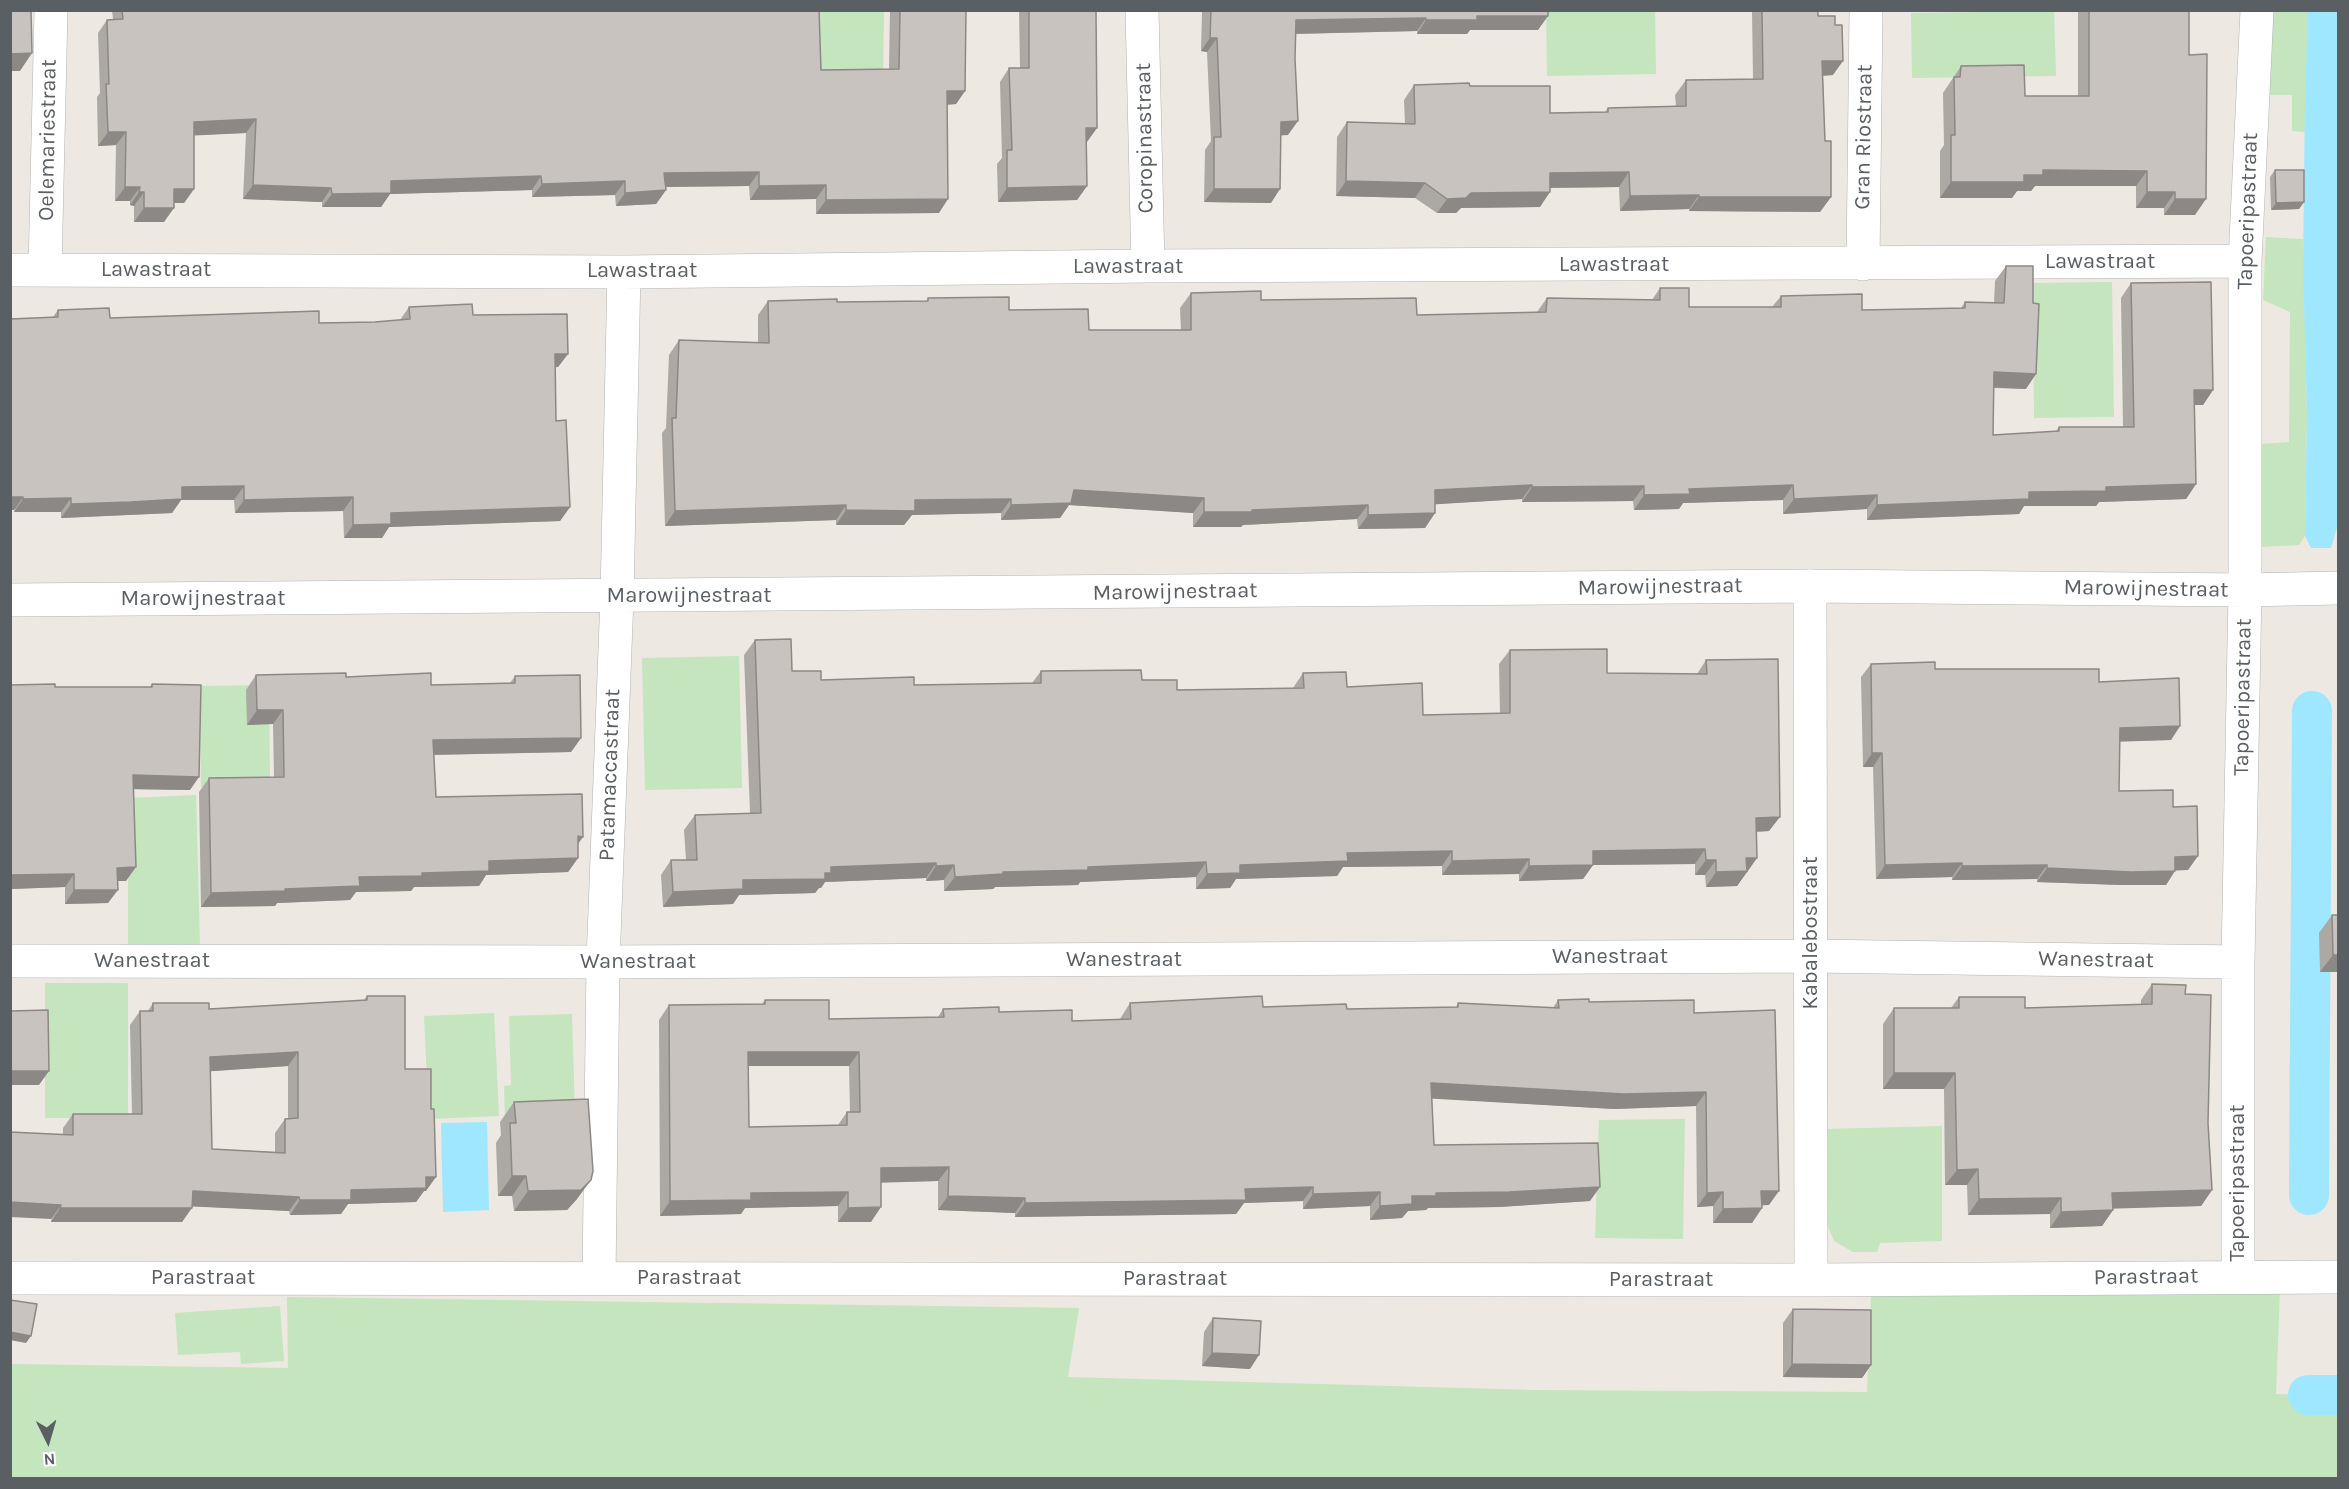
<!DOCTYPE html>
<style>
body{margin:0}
#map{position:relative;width:2349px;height:1489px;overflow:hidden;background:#ede8e1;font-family:Karla,sans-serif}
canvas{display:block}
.frame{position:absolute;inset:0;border:12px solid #5a5f63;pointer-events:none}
.north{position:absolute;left:18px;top:1411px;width:60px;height:60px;-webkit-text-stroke:4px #fff;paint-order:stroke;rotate:175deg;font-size:16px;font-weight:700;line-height:24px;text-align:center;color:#5a5f63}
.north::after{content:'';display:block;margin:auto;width:21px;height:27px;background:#5a5f63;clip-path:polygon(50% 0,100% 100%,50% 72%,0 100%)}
</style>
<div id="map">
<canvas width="2349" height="1489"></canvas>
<div class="frame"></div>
<div class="north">N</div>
</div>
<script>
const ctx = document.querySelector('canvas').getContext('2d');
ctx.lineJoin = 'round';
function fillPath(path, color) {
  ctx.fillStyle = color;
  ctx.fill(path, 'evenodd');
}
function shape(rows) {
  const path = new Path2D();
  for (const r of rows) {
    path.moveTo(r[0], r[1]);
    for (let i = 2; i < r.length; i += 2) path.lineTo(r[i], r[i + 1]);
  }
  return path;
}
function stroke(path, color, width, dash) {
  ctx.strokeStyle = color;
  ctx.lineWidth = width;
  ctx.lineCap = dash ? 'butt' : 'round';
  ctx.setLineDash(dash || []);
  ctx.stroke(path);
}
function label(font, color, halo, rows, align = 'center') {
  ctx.font = font + ' Karla,sans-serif';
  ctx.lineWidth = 4.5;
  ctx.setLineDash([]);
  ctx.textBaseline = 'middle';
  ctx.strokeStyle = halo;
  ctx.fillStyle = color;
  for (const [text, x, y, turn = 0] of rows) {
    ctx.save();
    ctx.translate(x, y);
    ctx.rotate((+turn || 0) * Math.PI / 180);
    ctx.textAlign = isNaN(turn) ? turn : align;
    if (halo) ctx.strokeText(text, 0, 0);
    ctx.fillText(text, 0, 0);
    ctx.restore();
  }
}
const green = shape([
 [815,11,884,11,883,78,815,78],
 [1546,11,1655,11,1656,74,1547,76],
 [2054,11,2056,76,1912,78,1911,13],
 [2271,11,2308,11,2305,132,2292,131,2292,95,2268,95],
 [2266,237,2303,239,2307,412,2305,536,2299,545,2261,547,2260,444,2289,442,2290,312,2263,300],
 [2112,282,2114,417,2034,418,2033,283],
 [739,656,742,788,645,790,642,658],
 [269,685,270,787,201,787,200,686],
 [196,795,200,946,128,948,128,798],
 [45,983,128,983,128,1118,45,1118],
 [494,1013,499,1116,429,1119,424,1016],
 [572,1014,575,1114,505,1117,504,1086,511,1085,509,1016],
 [1685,1119,1683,1239,1595,1238,1599,1120],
 [1942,1126,1942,1241,1880,1243,1877,1252,1853,1252,1834,1241,1825,1219,1826,1129],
 [2280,1291,2276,1394,2338,1396,2338,1478,11,1478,11,1364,288,1368,287,1297,1079,1308,1068,1377,1535,1390,1867,1392,1871,1296],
 [280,1306,284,1361,241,1364,240,1352,178,1355,175,1313]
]);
const water = shape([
 [2308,11,2338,11,2338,524,2331,548,2311,548,2305,536,2307,412,2303,266,2305,98],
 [487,1122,489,1210,443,1212,441,1123]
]);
const canal = shape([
 [2309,1195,2312,711],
 [2308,1395,2338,1395]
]);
const minor = shape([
 [1142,10,1148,266],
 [1863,264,1866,10],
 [10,270,624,272,1148,266,2245,261],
 [45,270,51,10],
 [1810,586,1811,1280],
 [10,600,1810,586,2245,590,2338,588],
 [10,961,603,962,1811,956,2238,962],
 [2238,1276,2238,962,2245,590,2245,261,2257,10],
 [10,1278,1811,1280,2338,1277],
 [599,1278,603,962,617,597,624,272]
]);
const wall = shape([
 [112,10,819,10,821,70,889,69,890,10,966,10,965,91,956,104,947,105,939,213,816,214,816,199,750,200,749,186,666,187,666,190,656,204,616,206,615,195,532,197,532,190,390,194,381,207,322,207,322,202,243,199,246,133,194,135,194,189,184,203,174,203,164,222,134,222,134,206,130,205,130,201,115,201,116,145,98,146,97,97,100,93,98,33,107,20,113,19],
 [1019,10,1096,10,1087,142,1086,142,1087,186,1077,200,998,202,997,164,1002,158,1000,82,1009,68,1020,68],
 [1203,10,1548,10,1538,30,1470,30,1467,34,1417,34,1417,31,1296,34,1288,135,1281,135,1271,203,1204,202,1205,150,1211,141,1207,52,1201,51,1202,13],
 [1752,10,1818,10,1818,16,1833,75,1823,76,1825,141,1831,197,1820,212,1689,211,1689,209,1620,211,1619,187,1550,188,1540,207,1461,208,1456,213,1437,213,1415,198,1336,196,1337,137,1347,122,1405,124,1404,100,1414,85,1470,86,1550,113,1605,112,1608,108,1676,106,1675,95,1686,80,1753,79],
 [2078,10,2189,10,2189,55,2195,215,2164,215,2164,208,2136,208,2136,186,2035,186,2031,191,2017,191,2012,198,1940,198,1940,151,1944,145,1943,93,1961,66,2025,96,2078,96],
 [2275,170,2304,202,2299,209,2271,210,2270,177],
 [2006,266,2026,389,1994,388,1993,435,2056,431,2059,427,2123,427,2121,298,2131,283,2213,390,2203,405,2194,405,2196,484,2186,499,2099,502,2096,506,2024,506,2019,514,1867,520,1867,509,1783,514,1783,500,1683,503,1679,509,1634,510,1633,501,1522,502,1522,499,1435,504,1435,513,1425,528,1358,529,1357,519,1243,525,1241,527,1193,527,1193,513,1069,505,1060,518,1001,520,1001,513,912,515,904,525,836,525,836,520,665,526,662,433,666,428,669,355,679,340,758,343,758,315,768,301,837,302,926,301,928,298,1009,310,1089,330,1181,330,1180,308,1191,293,1417,315,1537,312,1547,298,1652,300,1660,288,1689,307,1772,307,1781,296,1862,310,1961,308,1965,302,1994,302,1995,281],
 [409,307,473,315,568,354,558,367,555,367,556,421,570,507,560,521,389,527,382,538,344,538,343,511,235,513,234,500,181,500,172,513,61,518,61,512,14,512,53,317,58,310,110,318,319,323,375,322,400,320],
 [755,640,792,671,821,680,914,685,1032,683,1041,671,1142,680,1177,690,1293,688,1303,673,1347,687,1423,715,1500,714,1499,664,1510,650,1607,673,1697,674,1706,660,1769,831,1756,832,1757,858,1737,886,1706,887,1705,875,1695,875,1695,864,1593,865,1583,879,1519,881,1519,874,1442,875,1442,866,1343,867,1337,876,1236,879,1230,888,1196,889,1196,877,1080,882,1078,885,995,887,993,889,944,891,944,880,926,881,926,878,825,882,821,888,819,888,815,893,739,895,733,904,663,907,661,875,671,860,686,860,684,830,695,815,750,813,744,655],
 [1871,664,2099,682,2180,726,2171,740,2119,741,2119,791,2173,807,2188,870,2175,870,2166,885,2121,885,2037,882,2037,879,1952,880,1952,877,1876,879,1873,767,1863,767,1861,677],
 [256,675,346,677,431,685,510,683,515,676,581,738,571,752,434,755,436,797,578,844,578,858,568,872,486,875,479,886,414,887,411,891,356,892,350,900,277,903,275,906,201,907,199,792,209,778,274,777,273,724,247,725,246,690],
 [152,684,190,790,133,789,126,881,118,881,108,903,65,904,65,887,10,889,10,685,55,687,150,687],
 [2332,915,2338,915,2338,972,2320,972,2319,933],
 [2152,984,2185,994,2208,1123,2212,1190,2201,1206,2113,1208,2113,1210,2102,1226,2050,1228,2050,1214,1968,1215,1967,1185,1945,1185,1944,1089,1883,1089,1883,1024,1894,1008,1951,1008,1959,997,2025,1008,2141,1005,2141,1000],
 [367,996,405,1069,426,1191,424,1191,416,1202,348,1204,341,1214,290,1215,289,1211,192,1206,182,1222,51,1222,63,1134,63,1128,73,1114,132,1114,130,1025,140,1011,148,1011,153,1003,209,1009,363,1001],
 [288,1066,288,1119,285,1119,275,1133,275,1152,212,1149,210,1071],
 [765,1000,829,1019,938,1017,943,1009,999,1012,1072,1021,1120,1019,1130,1003,1347,1009,1456,1007,1458,1003,1553,1008,1558,1000,1589,1002,1694,1013,1769,1205,1762,1205,1762,1208,1752,1223,1713,1223,1713,1206,1697,1207,1696,1106,1614,1109,1432,1098,1434,1145,1590,1201,1499,1207,1428,1208,1426,1210,1408,1211,1402,1218,1370,1220,1370,1206,1303,1209,1303,1201,1244,1203,1236,1214,1015,1217,1015,1213,938,1210,938,1181,881,1182,871,1222,838,1222,838,1206,745,1208,741,1214,660,1216,659,1020,669,1005,762,1004],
 [748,1066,849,1066,850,1112,847,1112,838,1125,749,1127],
 [514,1102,577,1199,567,1210,514,1211,512,1196,498,1196,496,1143,501,1135,500,1122],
 [1793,1309,1871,1365,1862,1378,1783,1377,1783,1323],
 [1213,1318,1250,1369,1202,1366,1204,1332]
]);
const shadedWall = shape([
 [1477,16,1548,16,1538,30,1470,30,1467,34,1417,34,1426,20],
 [1426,18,1417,31,1287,34,1296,20],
 [1210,38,1217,38,1207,52,1201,51],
 [32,53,20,71,10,71,10,54],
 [1822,61,1843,61,1833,75,1812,76],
 [947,91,965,91,956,104,937,105],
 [256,119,246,133,184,136,194,122],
 [1298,121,1288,135,1272,136,1281,122],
 [1086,128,1097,128,1087,142,1076,142],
 [108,132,126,132,116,145,98,146],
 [2043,170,2147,171,2136,186,2035,186,2031,191,2017,191,2012,198,1940,198,1951,182,2024,175],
 [759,172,749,186,655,187,664,173],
 [1629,172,1619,187,1540,188,1550,173],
 [541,176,532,190,390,194,381,207,322,207,332,194,391,181],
 [625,181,615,195,532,197,542,184],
 [1346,181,1425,183,1415,198,1336,196],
 [253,185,331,188,322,202,243,199],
 [826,185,816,199,750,200,759,186],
 [1087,186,1077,200,998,202,1007,188],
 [125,187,140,187,130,201,115,201],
 [174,189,194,189,184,203,164,203],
 [1214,189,1280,189,1271,203,1204,202],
 [666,190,656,204,616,206,625,193],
 [139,192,144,192,134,206,130,205],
 [1550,192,1540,207,1461,208,1456,213,1437,213,1447,199,1471,193],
 [2147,192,2175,192,2164,208,2136,208],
 [1699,195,1689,209,1620,211,1630,196],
 [1699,197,1831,197,1820,212,1689,211],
 [948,199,939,213,816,214,826,200],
 [2175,199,2206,199,2195,215,2164,215],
 [2304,202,2299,209,2271,210,2276,203],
 [144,208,174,208,164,222,134,222],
 [555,354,568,354,558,367,546,368],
 [1994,372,2036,374,2026,389,1984,387],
 [2194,390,2213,390,2203,405,2184,405],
 [2196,484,2186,499,2099,502,2096,506,2024,506,2019,514,1867,520,1877,505,2029,492,2106,487],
 [1532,485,1522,499,1424,505,1435,490],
 [1793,485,1783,500,1683,503,1679,509,1634,510,1644,495,1689,489],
 [244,486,234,500,181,500,172,513,61,518,71,504,182,487],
 [1644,486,1633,501,1522,502,1532,487],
 [1074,490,1204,498,1193,513,1069,505,1060,518,1001,520,1011,505],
 [1877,495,1867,509,1783,514,1794,499],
 [10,497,23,497,14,510,10,510],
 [353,497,343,511,235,513,244,500],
 [71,498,61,512,14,512,23,499],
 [1011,499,1001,513,912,515,904,525,836,525,846,510,915,500],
 [846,505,836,520,665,526,675,511],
 [1368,505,1357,519,1243,525,1241,527,1193,527,1204,512],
 [570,507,560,521,389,527,382,538,344,538,353,525,391,513],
 [1435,513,1425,528,1358,529,1368,515],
 [257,710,283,710,273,724,247,725],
 [2180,726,2171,740,2110,742,2120,728],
 [581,738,571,752,423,755,433,740],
 [1872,753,1882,753,1873,767,1863,767],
 [133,775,199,777,190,790,124,789],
 [1780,817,1769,831,1745,832,1756,818],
 [578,836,583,837,573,851],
 [1705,849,1695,864,1593,865,1583,879,1519,881,1529,866,1593,851],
 [1452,851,1442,866,1343,867,1337,876,1236,879,1230,888,1196,889,1207,874,1240,865,1347,853],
 [2198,856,2188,870,2165,871,2175,857],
 [578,858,568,872,486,875,479,886,414,887,411,891,356,892,350,900,277,903,275,906,201,907,211,893,285,889,359,877,422,873,489,861],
 [1746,858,1757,858,1737,886,1706,887,1716,872],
 [1529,859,1519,874,1442,875,1452,861],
 [1706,860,1716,860,1705,875,1695,875],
 [1206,862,1196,877,1080,882,1078,885,995,887,993,889,944,891,955,877,1003,872,1088,867],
 [936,863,926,878,825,882,821,888,819,888,815,893,739,895,733,904,663,907,673,892,743,880,831,867],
 [1962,863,1952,877,1876,879,1885,865],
 [954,865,944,880,926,881,936,866],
 [2047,865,2037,879,1952,880,1962,866],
 [136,867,126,881,108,881,117,868],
 [2047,868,2175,871,2166,885,2121,885,2037,882],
 [74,874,65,887,10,889,10,875],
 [74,890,118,890,108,903,65,904],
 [2333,955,2338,955,2338,972,2320,972],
 [298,1052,288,1066,200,1072,210,1057],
 [748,1052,859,1052,849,1066,738,1066],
 [10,1071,49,1071,39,1085,10,1085],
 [1894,1073,1955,1073,1944,1089,1883,1089],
 [1431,1083,1706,1092,1696,1106,1614,1109,1421,1098],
 [949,1167,938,1181,871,1183,881,1168],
 [1978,1169,1967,1185,1945,1185,1957,1170],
 [512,1176,526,1176,512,1196,498,1196],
 [426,1177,436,1177,426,1191,424,1191,416,1202,348,1204,341,1214,290,1215,300,1200,351,1190],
 [591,1180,577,1199,567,1210,514,1211,528,1191],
 [1313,1187,1303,1201,1244,1203,1236,1214,1015,1217,1025,1203,1245,1189],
 [1600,1187,1590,1201,1499,1207,1428,1208,1426,1210,1408,1211,1402,1218,1370,1220,1380,1206,1412,1196,1436,1193],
 [2212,1190,2201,1206,2101,1209,2112,1193],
 [193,1191,299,1197,289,1211,183,1206],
 [1761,1191,1779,1191,1769,1205,1751,1206],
 [848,1192,838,1206,745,1208,741,1214,660,1216,670,1201,751,1193],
 [1380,1192,1370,1206,1303,1209,1313,1194],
 [1723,1192,1713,1206,1697,1207,1707,1193],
 [948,1196,1025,1198,1015,1213,938,1210],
 [2061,1198,2050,1214,1968,1215,1979,1199],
 [10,1202,61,1205,51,1219,10,1217],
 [881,1207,871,1222,838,1222,848,1208],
 [60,1208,192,1208,182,1222,51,1222],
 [1762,1208,1752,1223,1713,1223,1723,1209],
 [2113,1210,2102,1226,2050,1228,2061,1212],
 [10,1332,31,1336,26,1343,10,1340],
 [1212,1353,1259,1355,1250,1369,1202,1366],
 [1792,1364,1871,1365,1862,1378,1783,1377]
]);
const building = shape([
 [10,10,31,10,32,53,10,54,10,10],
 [122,10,819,10,821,70,899,69,900,10,966,10,965,91,947,91,948,199,826,200,826,185,759,186,759,172,664,173,666,190,625,193,625,181,542,184,541,176,391,181,391,193,332,194,331,188,253,185,256,119,194,122,194,189,174,189,174,208,144,208,144,192,139,192,140,187,125,187,126,132,108,132,106,84,109,84,107,20,123,19,122,10],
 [1029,10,1096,10,1097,128,1086,128,1087,186,1007,188,1007,150,1012,150,1009,68,1029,68,1029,10],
 [1211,10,1548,10,1548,16,1477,16,1477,20,1426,20,1426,18,1296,20,1295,59,1298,121,1281,122,1280,189,1214,189,1214,137,1221,137,1217,38,1210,38,1211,10],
 [1762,10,1818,10,1818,16,1835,16,1835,25,1842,25,1843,61,1822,61,1825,141,1831,141,1831,197,1699,197,1699,195,1630,196,1629,172,1550,173,1550,192,1471,193,1466,198,1447,199,1425,183,1346,181,1347,122,1415,124,1414,85,1469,83,1470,86,1550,86,1550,113,1608,112,1608,108,1686,106,1686,80,1763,79,1762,10],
 [2089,10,2189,10,2189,55,2207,54,2206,199,2175,199,2175,192,2147,192,2147,171,2043,170,2043,175,2024,175,2024,182,1951,182,1951,135,1955,135,1954,77,1960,77,1961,66,2024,65,2025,96,2089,96,2089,10],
 [2275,170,2304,170,2304,202,2276,203,2275,170],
 [2006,266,2033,266,2033,303,2039,304,2036,374,1994,372,1993,435,2059,431,2059,427,2134,427,2131,283,2211,282,2213,390,2194,390,2196,484,2106,487,2106,491,2029,492,2029,499,1877,505,1877,495,1794,499,1793,485,1689,489,1690,494,1644,495,1644,486,1532,487,1532,485,1435,490,1435,513,1368,515,1368,505,1252,510,1252,512,1204,512,1204,498,1074,490,1071,503,1011,505,1011,499,915,500,915,511,846,510,846,505,675,511,672,418,676,418,679,340,769,343,768,301,837,299,837,302,928,301,928,298,1009,297,1009,310,1088,309,1089,330,1191,330,1191,293,1261,291,1261,300,1416,298,1417,315,1546,312,1547,298,1660,300,1660,288,1689,288,1689,307,1781,307,1781,296,1862,294,1862,310,1965,308,1965,302,2004,303,2006,266],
 [472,304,473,315,567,314,568,354,555,354,556,421,566,420,570,507,391,513,391,524,353,525,353,497,244,500,244,486,182,487,182,499,131,502,71,504,71,498,23,499,23,497,10,497,10,319,58,317,58,310,109,308,110,318,319,311,319,323,375,322,410,319,409,307,472,304],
 [791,639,792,671,821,671,821,680,914,677,914,685,1041,683,1041,671,1141,670,1142,680,1177,680,1177,690,1304,688,1303,673,1346,672,1347,687,1422,683,1423,715,1510,713,1510,650,1607,649,1607,673,1707,674,1706,660,1778,659,1780,817,1756,818,1757,858,1746,858,1747,871,1716,872,1716,860,1706,860,1705,849,1593,851,1593,865,1529,866,1529,859,1452,861,1452,851,1347,853,1348,861,1240,865,1240,873,1207,874,1206,862,1088,867,1088,870,1003,872,1003,874,955,877,954,865,936,866,936,863,831,867,831,873,825,873,825,879,743,880,743,889,673,892,671,860,697,860,695,815,761,813,755,640,791,639],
 [1935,662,1935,669,2099,669,2099,682,2179,678,2180,726,2120,728,2119,791,2173,790,2173,807,2197,806,2198,856,2175,857,2175,871,2131,872,2047,868,2047,865,1962,866,1962,863,1885,865,1882,753,1872,753,1871,664,1935,662],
 [346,673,346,677,431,673,431,685,515,683,515,676,580,675,581,738,433,740,436,797,582,794,583,837,578,836,578,858,489,861,489,871,422,873,422,876,359,877,360,886,285,889,285,891,211,893,209,778,284,777,283,710,257,710,256,675,346,673],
 [55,684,55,687,152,687,152,684,201,685,199,777,133,775,136,867,117,868,118,890,74,890,74,874,10,875,10,685,55,684],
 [2332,915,2338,915,2338,955,2333,955,2332,915],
 [2152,984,2186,985,2185,994,2211,995,2208,1123,2212,1190,2112,1193,2113,1210,2061,1212,2061,1198,1979,1199,1978,1169,1957,1170,1955,1073,1894,1073,1894,1008,1959,1008,1959,997,2025,997,2025,1008,2152,1004,2152,984],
 [367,996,405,996,405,1069,431,1069,431,1109,434,1109,436,1177,426,1177,426,1188,351,1190,351,1200,300,1200,299,1197,193,1191,192,1208,60,1208,61,1205,10,1202,10,1132,73,1135,73,1114,142,1114,140,1011,153,1011,153,1003,209,1003,209,1009,367,1000,367,996],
 [298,1052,298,1118,285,1119,285,1153,212,1149,210,1057,298,1052],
 [1262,996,1263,1007,1346,1004,1347,1009,1458,1007,1458,1003,1559,1008,1558,1000,1589,999,1589,1002,1694,1000,1694,1013,1775,1010,1779,1191,1761,1191,1762,1208,1723,1209,1723,1192,1707,1193,1706,1092,1624,1094,1431,1083,1434,1145,1598,1143,1600,1187,1509,1192,1436,1193,1436,1196,1412,1196,1412,1204,1380,1206,1380,1192,1313,1194,1313,1187,1245,1189,1246,1200,1025,1203,1025,1198,948,1196,949,1167,881,1168,881,1207,848,1208,848,1192,751,1193,751,1200,670,1201,669,1005,765,1004,765,1000,829,1000,829,1019,944,1017,943,1009,999,1007,999,1012,1072,1010,1072,1021,1131,1019,1130,1003,1262,996],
 [748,1052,859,1052,860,1112,847,1112,847,1125,749,1127,748,1052],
 [48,1010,49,1071,10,1071,10,1011,48,1010],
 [588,1099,593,1171,591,1180,581,1190,528,1191,526,1176,512,1176,510,1123,516,1123,514,1102,588,1099],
 [10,1300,37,1304,31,1336,10,1332,10,1300],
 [1793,1309,1871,1310,1871,1365,1792,1364,1793,1309],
 [1213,1318,1261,1321,1259,1355,1212,1353,1213,1318]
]);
const streetNames = [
 ["Gran Riostraat",1864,137,-89],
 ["Coropinastraat",1145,138,-91],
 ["Oelemariestraat",48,140,-89],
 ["Tapoeripastraat",2248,211,-88],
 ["Lawastraat",2100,262],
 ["Lawastraat",1614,265],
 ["Lawastraat",1128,267],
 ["Lawastraat",156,270],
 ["Lawastraat",642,271],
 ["Marowijnestraat",1660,587,-1],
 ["Marowijnestraat",2146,589,1],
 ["Marowijnestraat",1175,592,-1],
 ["Marowijnestraat",689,596],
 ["Marowijnestraat",203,599],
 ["Tapoeripastraat",2243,697,-89],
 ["Patamaccastraat",610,775,-88],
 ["Kabalebostraat",1811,933,-90],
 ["Wanestraat",1610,957],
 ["Wanestraat",1124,960],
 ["Wanestraat",2096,960,1],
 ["Wanestraat",152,961],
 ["Wanestraat",638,962],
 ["Tapoeripastraat",2238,1183,-90],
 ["Parastraat",2146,1277,-1],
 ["Parastraat",203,1278],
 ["Parastraat",689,1278],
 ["Parastraat",1175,1279],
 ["Parastraat",1661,1280]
];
fillPath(green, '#c4e5bd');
fillPath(water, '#9fe7ff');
stroke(canal, '#9fe7ff', 40);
stroke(minor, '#afb4b7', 34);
stroke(minor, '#fff', 33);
fillPath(wall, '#aca8a3');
fillPath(shadedWall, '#8c8885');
fillPath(building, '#c8c3be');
stroke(building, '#8c8885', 1.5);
label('22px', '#5a5f63', '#fff', streetNames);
</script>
